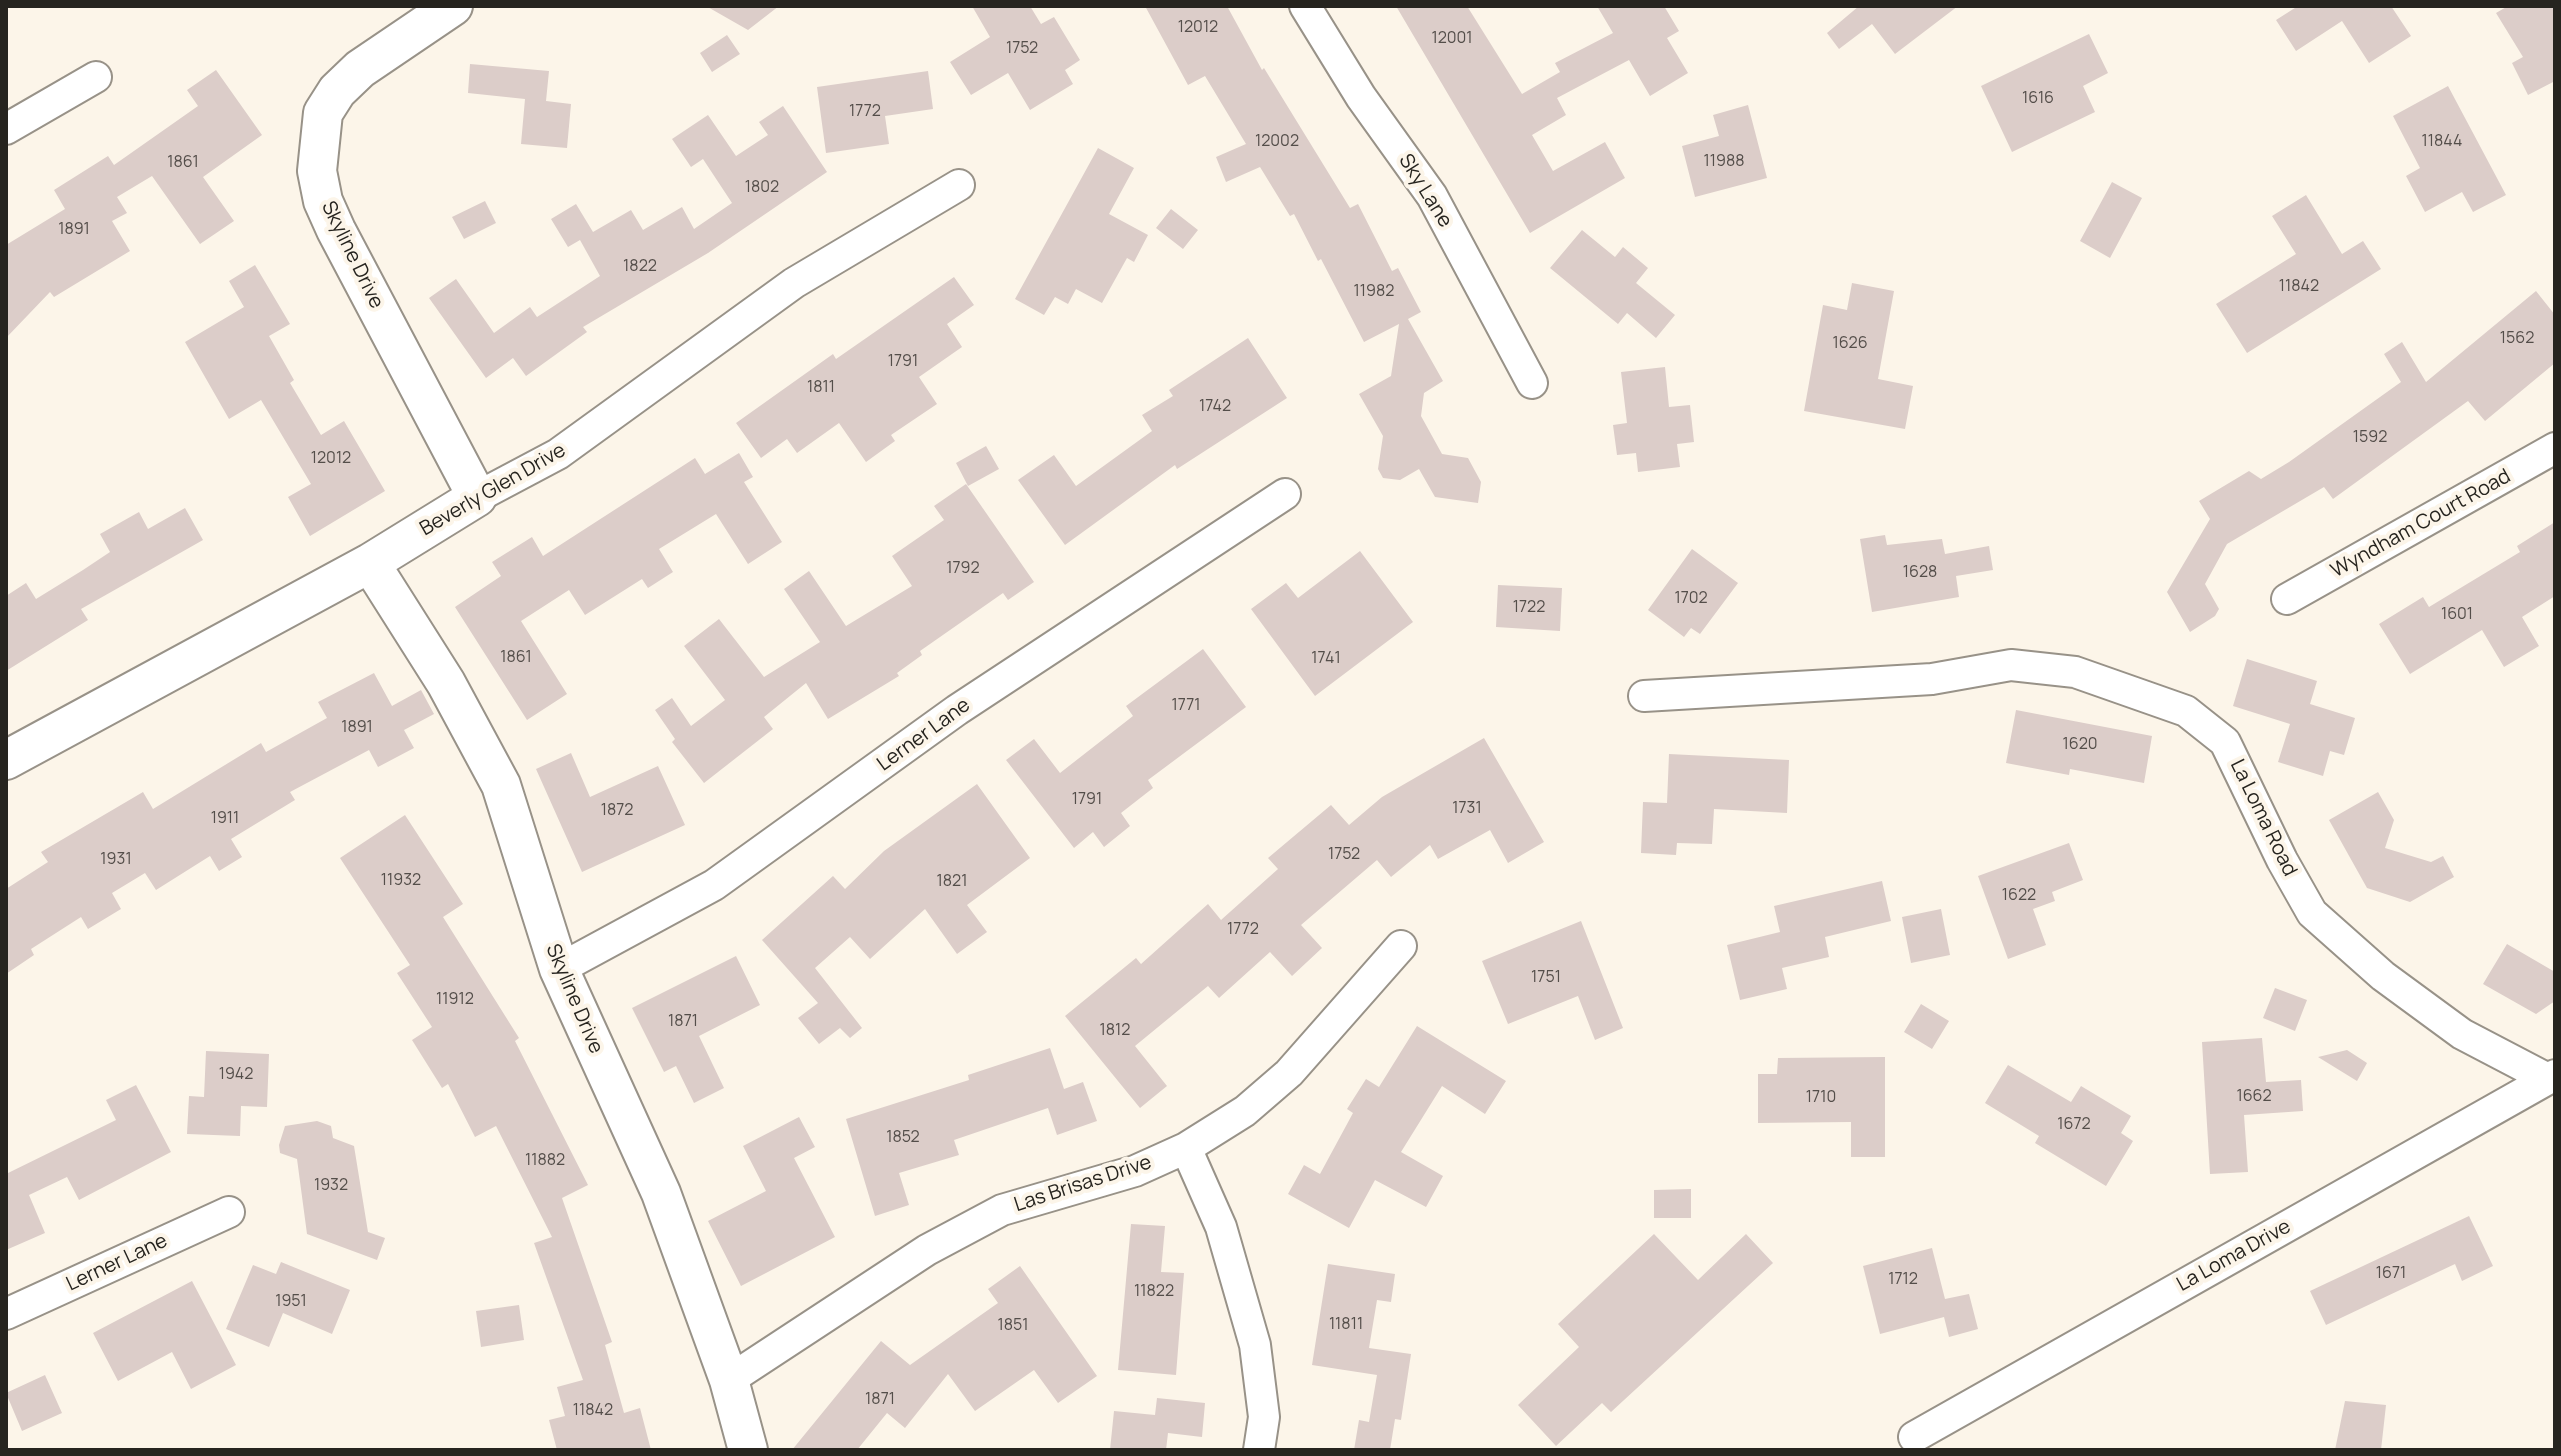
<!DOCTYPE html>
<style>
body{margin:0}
#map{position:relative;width:2561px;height:1456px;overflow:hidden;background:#fcf5e9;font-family:Manrope,sans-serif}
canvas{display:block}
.frame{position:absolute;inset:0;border:8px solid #26241f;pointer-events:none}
</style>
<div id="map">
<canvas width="2561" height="1456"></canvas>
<div class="frame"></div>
</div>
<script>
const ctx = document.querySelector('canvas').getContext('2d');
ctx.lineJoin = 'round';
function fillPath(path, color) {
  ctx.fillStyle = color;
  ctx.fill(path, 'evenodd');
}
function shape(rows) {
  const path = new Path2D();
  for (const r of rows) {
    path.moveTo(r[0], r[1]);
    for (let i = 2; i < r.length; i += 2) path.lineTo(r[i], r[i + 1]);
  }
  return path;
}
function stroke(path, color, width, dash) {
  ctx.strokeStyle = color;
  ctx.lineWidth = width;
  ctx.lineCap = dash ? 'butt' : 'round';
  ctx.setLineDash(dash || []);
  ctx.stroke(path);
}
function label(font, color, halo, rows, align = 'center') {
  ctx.font = font + ' Manrope,sans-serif';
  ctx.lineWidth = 8;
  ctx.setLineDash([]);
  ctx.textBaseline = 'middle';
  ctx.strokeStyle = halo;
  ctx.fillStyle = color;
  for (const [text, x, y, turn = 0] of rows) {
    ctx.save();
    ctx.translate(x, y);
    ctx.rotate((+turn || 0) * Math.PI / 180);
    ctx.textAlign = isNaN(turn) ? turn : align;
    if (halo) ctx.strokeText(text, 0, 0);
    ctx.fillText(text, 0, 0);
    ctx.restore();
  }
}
const building = shape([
 [706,6,779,6,748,30],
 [972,6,1030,6,1041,24,1054,17,1080,60,1065,70,1073,84,1030,110,1008,73,971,95,950,62,990,37],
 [1145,6,1227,6,1262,70,1264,68,1350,208,1358,204,1392,271,1398,268,1421,312,1408,319,1443,381,1424,393,1421,416,1442,454,1468,458,1481,482,1478,503,1435,497,1419,469,1400,480,1383,478,1378,469,1383,436,1359,394,1391,376,1399,324,1364,342,1321,259,1318,261,1294,214,1290,216,1260,167,1226,182,1216,157,1246,144,1205,76,1188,85],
 [1396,6,1467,6,1522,94,1560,72,1555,63,1613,33,1597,6,1664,6,1679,31,1667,38,1688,73,1650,96,1629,60,1557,98,1566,115,1532,135,1553,171,1605,142,1625,178,1530,233],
 [1859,6,1958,6,1895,54,1872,24,1839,49,1827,33],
 [2298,6,2391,6,2411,36,2369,63,2342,21,2296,51,2276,20],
 [2508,6,2555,6,2555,81,2528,95,2512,63,2523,57,2496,13],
 [2089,34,2108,73,2083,86,2095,112,2012,152,1981,86],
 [727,35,740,54,712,72,700,53],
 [470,64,549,71,546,101,571,104,567,148,521,144,525,99,468,93],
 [216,70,262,135,203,177,234,221,200,244,152,176,117,197,127,213,112,221,130,251,54,297,50,292,6,338,6,245,65,209,54,190,108,156,114,165,198,106,187,90],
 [928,71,933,109,885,116,889,144,826,153,817,87],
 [2448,86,2506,195,2473,212,2462,192,2425,212,2406,176,2420,168,2393,116],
 [1748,105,1767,178,1695,197,1682,146,1719,136,1713,115],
 [783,106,827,172,708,253,583,327,587,332,526,376,513,358,486,378,429,298,456,279,494,333,530,307,537,317,600,276,580,240,568,247,551,219,576,204,593,232,631,210,643,230,682,207,694,229,732,203,703,159,691,167,672,139,708,115,736,156,768,135,759,122],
 [1098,148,1134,168,1109,214,1148,235,1134,262,1127,258,1102,303,1076,289,1068,304,1055,297,1044,315,1015,299],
 [2112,182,2142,198,2110,258,2080,241],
 [2306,195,2342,254,2363,241,2381,269,2247,353,2216,304,2296,254,2272,216],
 [485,201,496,223,464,239,452,217],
 [1171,209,1198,230,1183,249,1156,228],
 [1582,230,1615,257,1623,247,1648,268,1636,283,1675,315,1656,338,1627,313,1618,324,1550,268],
 [255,265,290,324,269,336,294,380,290,383,321,435,344,421,385,491,310,536,288,497,311,484,261,400,229,419,185,342,244,307,229,281],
 [954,277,974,305,947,324,962,347,919,377,937,404,891,435,895,441,866,462,839,423,797,453,787,439,761,458,736,423,833,354,836,359],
 [1852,283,1894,291,1878,379,1913,386,1905,429,1804,411,1823,305,1847,310],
 [2536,291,2555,315,2555,363,2485,421,2468,401,2333,499,2324,487,2227,544,2205,584,2219,609,2215,616,2190,632,2167,592,2210,519,2199,501,2249,471,2261,479,2289,462,2401,382,2384,354,2402,342,2426,382],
 [1248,338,1287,398,1177,469,1175,465,1065,545,1018,480,1054,455,1076,486,1152,431,1142,415,1173,396,1169,390],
 [1665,367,1669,407,1690,405,1694,442,1677,444,1680,467,1638,472,1636,453,1617,455,1613,425,1627,423,1621,372],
 [986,446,999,469,968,486,956,463],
 [739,453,753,477,744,482,782,542,748,564,716,514,659,549,673,572,648,588,642,579,585,615,569,590,521,621,567,694,527,720,455,607,501,576,492,562,532,537,543,556,695,458,705,474],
 [966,484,1034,582,1008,600,1003,593,920,651,922,655,897,673,899,676,828,719,806,683,764,717,773,729,704,783,672,742,675,739,655,710,672,698,691,726,725,700,684,646,719,619,764,677,820,642,784,589,809,571,846,626,912,586,892,556,944,520,934,506],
 [185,508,203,540,81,609,88,620,6,671,6,596,26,583,36,599,83,570,110,552,100,534,139,512,148,529],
 [2555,522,2555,596,2522,617,2539,646,2504,667,2482,630,2410,674,2379,624,2423,597,2429,607,2520,552,2517,546],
 [1885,535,1887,545,1942,539,1945,554,1989,546,1993,570,1956,576,1959,597,1872,612,1860,539],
 [1692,549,1738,583,1700,634,1691,628,1684,637,1648,610],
 [1360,551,1413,622,1315,696,1251,609,1286,583,1298,598],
 [1498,585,1562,588,1560,631,1496,627],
 [1203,649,1246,707,1148,780,1153,788,1121,813,1130,826,1104,847,1093,832,1074,848,1006,760,1034,739,1060,773,1133,716,1126,706],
 [2247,659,2317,681,2310,704,2355,718,2344,755,2330,751,2323,776,2278,762,2290,724,2233,706],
 [374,673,392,706,421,690,434,714,404,730,414,748,378,767,369,750,290,792,295,800,231,839,242,857,219,871,210,856,156,890,145,873,112,893,121,909,88,929,81,917,31,949,34,955,6,974,6,889,48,862,41,852,143,792,153,809,261,743,266,752,327,718,318,702],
 [2016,710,2152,736,2144,783,2070,769,2069,775,2006,763],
 [1484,738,1544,842,1508,863,1490,830,1438,859,1430,845,1391,877,1377,860,1301,925,1322,948,1292,976,1270,952,1219,998,1208,986,1135,1046,1167,1086,1140,1108,1065,1016,1136,958,1141,964,1208,904,1221,920,1278,869,1268,858,1331,805,1349,825,1382,797],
 [571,753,590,797,658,766,685,825,582,872,536,769],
 [1669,754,1789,760,1787,813,1714,809,1712,844,1677,843,1676,855,1641,853,1643,802,1667,803],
 [977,784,1030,858,967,905,987,932,957,954,925,909,870,959,850,937,815,968,862,1028,850,1038,840,1028,819,1044,798,1018,818,1003,762,940,833,876,845,889,884,851],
 [2378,792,2394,820,2385,848,2431,862,2443,856,2454,877,2410,902,2367,888,2329,820],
 [405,815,463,904,443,917,519,1038,515,1041,588,1185,562,1198,612,1342,605,1345,624,1413,640,1408,651,1450,557,1450,549,1420,565,1416,557,1387,583,1380,534,1243,552,1237,496,1126,475,1137,448,1084,442,1088,412,1040,432,1027,397,973,410,965,340,858],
 [2069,843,2083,880,2052,892,2055,901,2033,909,2046,945,2008,959,1978,876],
 [1882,881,1891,921,1825,937,1829,957,1782,968,1787,989,1740,1000,1727,945,1780,932,1774,906],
 [1941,909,1950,955,1911,963,1902,917],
 [1581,921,1623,1028,1595,1040,1578,996,1508,1024,1482,961],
 [2507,944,2555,972,2555,1001,2536,1014,2483,984],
 [736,956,760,1005,699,1036,724,1088,694,1103,676,1066,664,1072,632,1008],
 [2275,988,2307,1000,2295,1031,2263,1018],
 [1921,1004,1949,1021,1932,1049,1904,1032],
 [1417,1026,1506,1081,1485,1114,1442,1086,1401,1152,1443,1176,1426,1207,1375,1180,1349,1228,1288,1194,1304,1165,1320,1174,1353,1113,1347,1109,1366,1079,1379,1087],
 [2262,1038,2266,1082,2301,1080,2303,1111,2244,1115,2248,1172,2210,1174,2202,1042],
 [1050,1048,1064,1089,1083,1082,1097,1121,1057,1135,1048,1108,954,1140,959,1155,899,1173,909,1205,875,1216,846,1119,969,1080,968,1075],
 [2347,1050,2367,1063,2357,1081,2318,1057],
 [206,1051,269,1054,267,1107,241,1106,240,1136,187,1134,189,1096,204,1097],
 [1885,1057,1885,1157,1851,1157,1851,1122,1758,1123,1758,1074,1777,1074,1778,1058],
 [2008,1065,2071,1102,2081,1086,2131,1116,2121,1133,2133,1141,2106,1186,2035,1143,2039,1136,1985,1103],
 [136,1085,171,1152,79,1200,67,1177,29,1195,45,1233,6,1250,6,1174,116,1120,106,1100],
 [799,1117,815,1147,794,1158,835,1237,741,1286,708,1221,766,1191,743,1146],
 [317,1121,331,1126,333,1138,354,1146,368,1232,385,1238,377,1260,307,1234,297,1159,280,1153,279,1145,285,1126],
 [1691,1189,1691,1218,1654,1218,1654,1190],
 [2469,1216,2493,1266,2462,1281,2455,1264,2326,1325,2310,1291],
 [1131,1224,1165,1226,1161,1272,1184,1273,1176,1375,1118,1370],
 [1654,1234,1698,1280,1746,1234,1773,1263,1611,1412,1602,1403,1556,1446,1518,1405,1579,1347,1558,1324],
 [1932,1248,1945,1299,1969,1294,1978,1329,1949,1337,1944,1317,1880,1334,1863,1266],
 [281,1262,350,1290,332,1334,283,1313,269,1347,226,1329,253,1265,276,1274],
 [1328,1264,1395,1274,1391,1302,1377,1300,1369,1348,1411,1354,1401,1420,1395,1419,1390,1450,1354,1450,1359,1420,1369,1422,1377,1375,1312,1365],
 [1020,1266,1097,1376,1058,1403,1034,1370,975,1411,948,1374,905,1428,887,1413,857,1450,792,1450,881,1341,910,1365,998,1303,988,1289],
 [192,1281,236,1365,191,1389,172,1352,118,1381,93,1333],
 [519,1305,524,1340,481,1347,476,1311],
 [45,1375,62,1413,22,1431,6,1393],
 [1157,1398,1205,1403,1202,1437,1168,1433,1166,1450,1110,1450,1114,1411,1155,1415],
 [2345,1401,2386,1405,2381,1450,2335,1450]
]);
const minor = shape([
 [1305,6,1361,97,1432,196,1532,383],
 [6,129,96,77],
 [477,497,558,454,794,283,959,185],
 [2287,599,2555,448],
 [1644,696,1932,679,2011,665,2075,672,2186,711,2225,742,2282,860,2312,913,2383,976,2462,1034,2548,1079],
 [559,969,714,885,957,710,1285,494],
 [1186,1148,1221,1227,1255,1345,1264,1417,1259,1450],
 [6,1314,229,1212],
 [729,1380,927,1250,1002,1210,1135,1171,1186,1148,1245,1111,1289,1073,1401,946],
 [1914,1437,2555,1075]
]);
const tertiary = shape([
 [370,563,446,683,501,785,559,969,661,1193,729,1380,748,1450],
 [6,760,370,563,477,497,336,230,323,201,317,171,323,113,337,91,360,69,453,6]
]);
const numberNames = [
 ["12012",1198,28],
 ["12001",1452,39],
 ["1752",1022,49],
 ["1616",2038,99],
 ["1772",865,112],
 ["12002",1277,142],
 ["11844",2442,142],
 ["11988",1724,162],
 ["1861",183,163],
 ["1802",762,188],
 ["1891",74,230],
 ["1822",640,267],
 ["11842",2299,287],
 ["11982",1374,292],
 ["1562",2517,339],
 ["1626",1850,344],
 ["1791",903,362],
 ["1811",821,388],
 ["1742",1215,407],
 ["1592",2370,438],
 ["12012",331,459],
 ["1792",963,569],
 ["1628",1920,573],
 ["1702",1691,599],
 ["1722",1529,608],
 ["1601",2457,615],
 ["1861",516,658],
 ["1741",1326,659],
 ["1771",1186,706],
 ["1891",357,728],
 ["1620",2080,745],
 ["1791",1087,800],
 ["1731",1467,809],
 ["1872",617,811],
 ["1911",225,819],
 ["1752",1344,855],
 ["1931",116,860],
 ["11932",401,881],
 ["1821",952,882],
 ["1622",2019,896],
 ["1772",1243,930],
 ["1751",1546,978],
 ["11912",455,1000],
 ["1871",683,1022],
 ["1812",1115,1031],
 ["1942",236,1075],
 ["1662",2254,1097],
 ["1710",1821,1098],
 ["1672",2074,1125],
 ["1852",903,1138],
 ["11882",545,1161],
 ["1932",331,1186],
 ["1671",2391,1274],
 ["1712",1903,1280],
 ["11822",1154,1292],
 ["1951",291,1302],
 ["11811",1346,1325],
 ["1851",1013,1326],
 ["1871",880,1400],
 ["11842",593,1411]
];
const streetNames = [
 ["Sky Lane",1425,191,58],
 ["Skyline Drive",352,255,64],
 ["Beverly Glen Drive",493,490,-30],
 ["Wyndham Court Road",2421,524,-29],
 ["Lerner Lane",924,735,-36],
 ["La Loma Road",2263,818,64],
 ["Skyline Drive",574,999,67],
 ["Las Brisas Drive",1083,1184,-18],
 ["La Loma Drive",2234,1256,-29],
 ["Lerner Lane",117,1263,-25]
];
fillPath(building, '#dccdc9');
stroke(minor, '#989288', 34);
stroke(tertiary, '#989288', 42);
stroke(minor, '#fff', 30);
stroke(tertiary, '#fff', 38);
label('16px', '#544e4a', null, numberNames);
label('20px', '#26241f', '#fcf5e9', streetNames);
</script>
